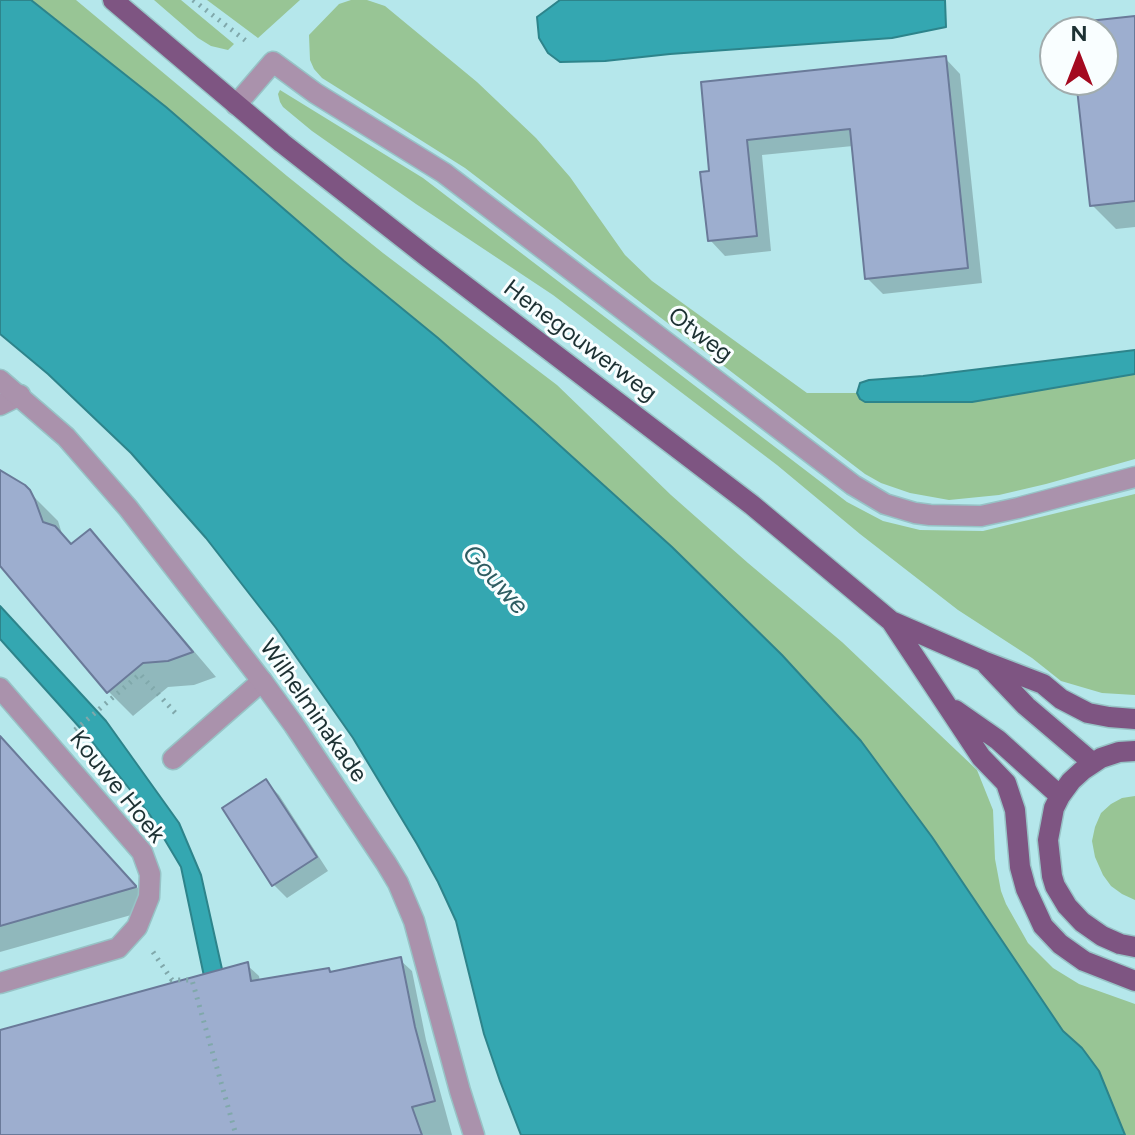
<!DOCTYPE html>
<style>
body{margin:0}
#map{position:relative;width:1135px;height:1135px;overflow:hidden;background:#b5e7eb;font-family:Figtree,sans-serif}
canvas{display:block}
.north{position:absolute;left:1039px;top:16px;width:80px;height:80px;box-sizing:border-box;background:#f9feff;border:2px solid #a1acad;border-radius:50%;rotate:0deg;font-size:22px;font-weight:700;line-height:32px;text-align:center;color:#1d3133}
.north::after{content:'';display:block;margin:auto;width:28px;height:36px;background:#a40a20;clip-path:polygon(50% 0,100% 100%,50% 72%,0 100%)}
</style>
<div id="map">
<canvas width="1135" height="1135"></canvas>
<div class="north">N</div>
</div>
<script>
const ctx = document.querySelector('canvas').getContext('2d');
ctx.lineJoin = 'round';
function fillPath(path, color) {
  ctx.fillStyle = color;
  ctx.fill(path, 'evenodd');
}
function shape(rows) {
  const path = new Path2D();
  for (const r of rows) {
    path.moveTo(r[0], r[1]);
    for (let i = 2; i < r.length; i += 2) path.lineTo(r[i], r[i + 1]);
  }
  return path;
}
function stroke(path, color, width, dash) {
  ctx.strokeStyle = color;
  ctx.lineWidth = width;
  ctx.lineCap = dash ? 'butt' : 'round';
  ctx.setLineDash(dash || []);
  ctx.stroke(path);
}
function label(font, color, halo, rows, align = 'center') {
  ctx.font = font + ' Figtree,sans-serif';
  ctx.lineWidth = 6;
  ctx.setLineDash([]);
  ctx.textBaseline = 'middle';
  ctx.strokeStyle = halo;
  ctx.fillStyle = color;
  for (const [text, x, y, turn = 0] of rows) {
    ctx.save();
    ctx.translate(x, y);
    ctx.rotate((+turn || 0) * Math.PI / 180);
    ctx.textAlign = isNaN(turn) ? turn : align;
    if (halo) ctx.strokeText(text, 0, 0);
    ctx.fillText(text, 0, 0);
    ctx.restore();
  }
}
const green = shape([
 [31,0,76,0,287,176,383,253,557,385,671,495,748,563,842,642,977,770,993,810,995,859,1001,891,1006,904,1028,943,1053,968,1079,984,1135,1004,1135,1135,1125,1135,1099,1071,1082,1048,1063,1031,932,837,861,741,782,655,672,547,536,424,438,338,344,261,166,107],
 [154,0,181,0,234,44,228,50,211,46,198,38],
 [207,0,300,0,258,38],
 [351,0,367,0,385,6,477,82,536,138,570,177,625,255,652,281,807,393,857,393,860,399,972,402,1135,374,1135,459,1046,484,999,495,949,500,910,493,881,483,865,474,465,168,322,78,314,69,310,60,309,35,339,4],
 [280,90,423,178,847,502,883,521,920,530,983,531,1135,494,1135,695,1102,693,1061,681,1032,658,958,610,860,534,777,465,553,295,416,204,312,131,283,107,280,102,278,94],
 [1135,796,1135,900,1122,894,1111,886,1103,875,1095,857,1092,841,1095,827,1101,813,1111,804,1122,798]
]);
const water = shape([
 [0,0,31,0,166,107,344,261,438,338,536,424,672,547,782,655,861,741,932,837,1063,1031,1082,1048,1099,1071,1125,1135,521,1135,500,1081,484,1034,456,921,438,882,417,844,353,738,276,628,206,538,131,453,48,374,0,334,0,0],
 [560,0,945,0,946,27,892,38,670,54,605,61,560,62,548,53,539,38,537,17,560,0],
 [1135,350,1135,374,972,402,865,402,860,399,857,393,860,383,869,380,923,376,1135,350],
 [0,606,106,721,179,823,201,875,230,1005,209,1000,181,867,150,815,90,739,0,639,0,606]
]);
const shadow = shape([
 [1135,18,1135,227,1116,229,1092,205,1078,80,1103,80,1103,32,1073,32],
 [945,58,960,74,982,283,883,294,867,278,853,146,762,155,771,251,725,256,710,240,712,173,703,84],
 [0,481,24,487,58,521,63,537,72,546,89,532,114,557,216,677,194,685,168,687,133,716,108,691,0,550],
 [0,737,156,908,0,952],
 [266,782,279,795,328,871,287,898,274,885],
 [400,960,412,971,426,1040,452,1135,295,1135,210,975,247,965,259,976,260,982,328,970,333,974]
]);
const building = shape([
 [1135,16,1135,201,1090,206,1076,80,1103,80,1103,32,1071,32,1070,23,1135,16],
 [946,56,968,268,865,279,850,129,747,140,757,236,708,241,700,172,709,171,701,82,946,56],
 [0,470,25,485,30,490,35,500,43,522,55,526,71,544,90,529,193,652,168,661,143,663,107,693,0,566,0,470],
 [0,736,136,886,136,887,0,926,0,736],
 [266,779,317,857,272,886,222,808,266,779],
 [401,957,415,1027,435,1101,412,1107,422,1135,0,1135,0,1030,248,962,251,981,329,968,330,972,401,957]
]);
const path = shape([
 [193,0,250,44],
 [75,730,140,674,178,716],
 [153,952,172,980,192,980,236,1135]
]);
const lane = shape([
 [0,405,20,395],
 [173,759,262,681]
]);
const street = shape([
 [236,105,273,62,315,93,444,173,853,485,885,504,915,513,930,515,981,516,1018,508,1135,477],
 [0,380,66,437,128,508,262,681,294,725,386,863,398,883,414,921,460,1091,474,1135],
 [0,688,142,852,150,874,149,897,137,927,118,948,0,983]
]);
const primary = shape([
 [113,0,282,143,426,256,752,505,891,621,981,757,1006,783,1015,810,1020,867,1026,889,1043,926,1060,944,1084,961,1135,981],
 [891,621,983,661,1043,684,1061,699,1088,713,1109,717,1135,719],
 [987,665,1026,706,1093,763],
 [955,710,998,740,1060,796],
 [1135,751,1119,752,1101,758,1083,770,1071,781,1060,796,1054,808,1048,840,1052,876,1055,886,1067,906,1082,922,1102,936,1120,944,1135,947]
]);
const streetNames = [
 ["Otweg",700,335,37],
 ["Henegouwerweg",580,341,37],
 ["Wilhelminakade",313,711,55],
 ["Kouwe Hoek",117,787,51]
];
const waterNames = [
 ["Gouwe",495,580,48]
];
fillPath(green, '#98c595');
fillPath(water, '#34a7b1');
stroke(water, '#2d848b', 2);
fillPath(shadow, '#0003');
fillPath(building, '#9daecf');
stroke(building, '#6a7a99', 2);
stroke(lane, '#97c3c6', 23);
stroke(street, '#97c3c6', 23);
stroke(primary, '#97c3c6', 23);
stroke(path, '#80a8ab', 5, [2, 6]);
stroke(lane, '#aa92ac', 20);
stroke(street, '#aa92ac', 20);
stroke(primary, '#7e5582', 20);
label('24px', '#1d3133', '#f9feff', streetNames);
label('italic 26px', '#2e5d62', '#f9feff', waterNames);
</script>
